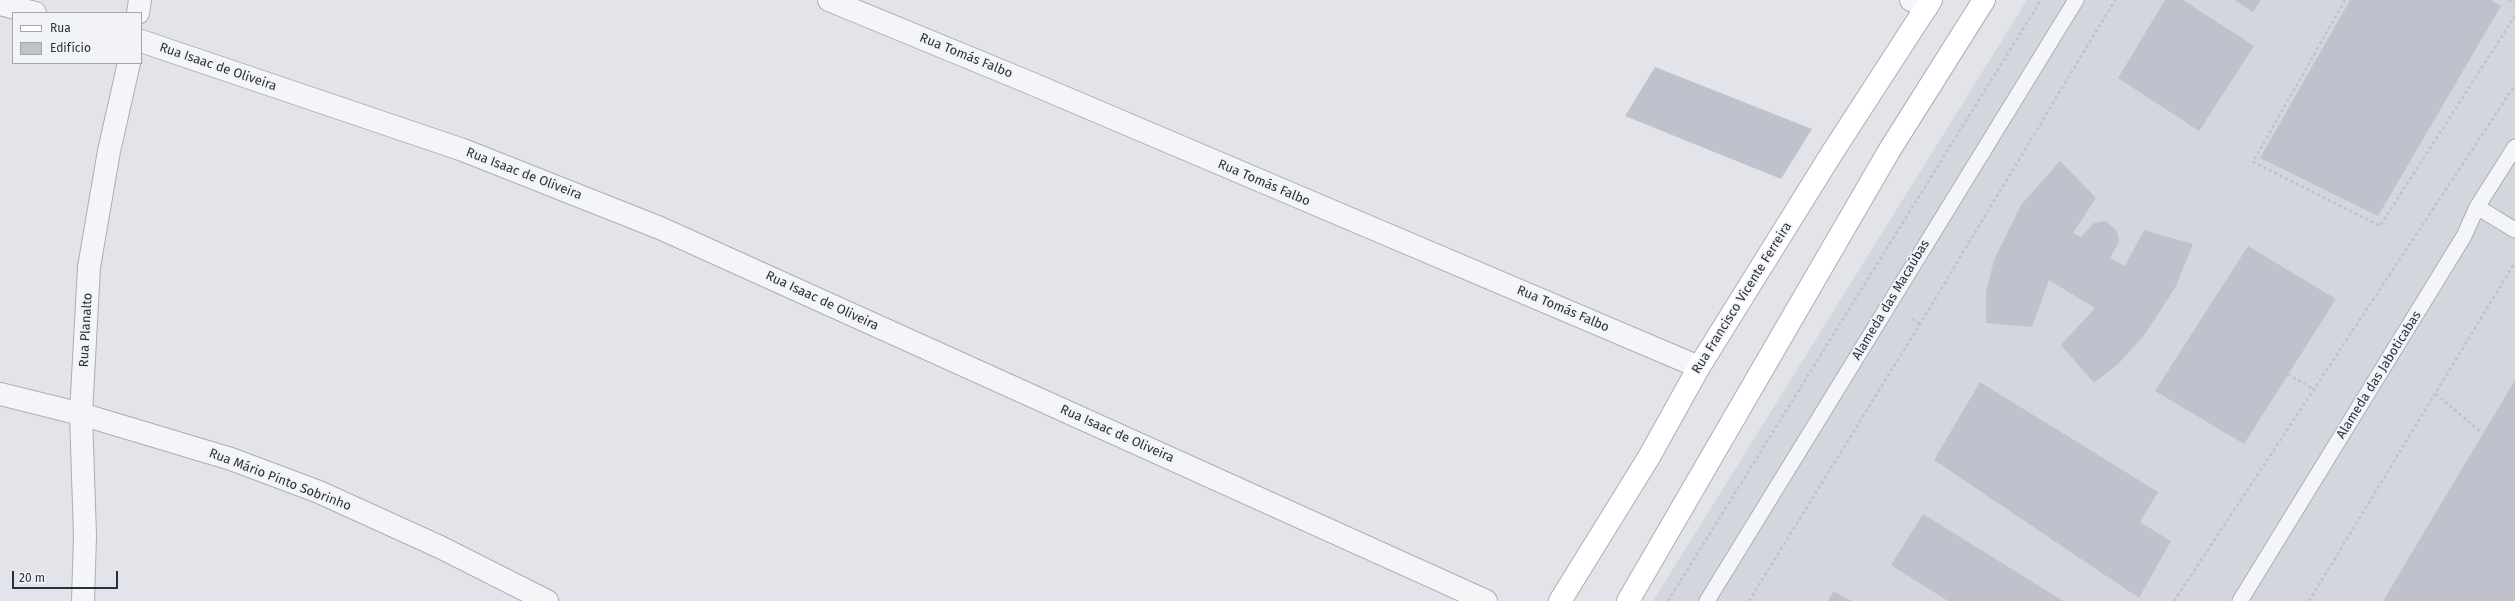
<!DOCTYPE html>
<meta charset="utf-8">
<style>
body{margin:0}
#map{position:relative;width:2515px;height:601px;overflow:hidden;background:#e2e4e9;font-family:"Fira Sans",sans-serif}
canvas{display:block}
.legend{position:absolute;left:12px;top:12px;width:130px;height:52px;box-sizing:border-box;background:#f1f3f7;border:1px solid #a2a5ae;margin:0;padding:5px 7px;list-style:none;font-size:12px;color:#2b3040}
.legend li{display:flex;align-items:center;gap:8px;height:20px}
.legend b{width:20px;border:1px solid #a2a5ae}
.scale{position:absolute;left:12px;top:571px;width:106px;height:18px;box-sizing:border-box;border:2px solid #2b3040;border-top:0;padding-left:5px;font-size:12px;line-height:14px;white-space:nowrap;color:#2b3040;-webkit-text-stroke:3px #f1f3f7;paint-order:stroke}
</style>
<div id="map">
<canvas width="2515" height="601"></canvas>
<ul class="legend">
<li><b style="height:5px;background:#fff"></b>Rua</li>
<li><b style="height:11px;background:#bfc2cc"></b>Edifício</li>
</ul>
<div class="scale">20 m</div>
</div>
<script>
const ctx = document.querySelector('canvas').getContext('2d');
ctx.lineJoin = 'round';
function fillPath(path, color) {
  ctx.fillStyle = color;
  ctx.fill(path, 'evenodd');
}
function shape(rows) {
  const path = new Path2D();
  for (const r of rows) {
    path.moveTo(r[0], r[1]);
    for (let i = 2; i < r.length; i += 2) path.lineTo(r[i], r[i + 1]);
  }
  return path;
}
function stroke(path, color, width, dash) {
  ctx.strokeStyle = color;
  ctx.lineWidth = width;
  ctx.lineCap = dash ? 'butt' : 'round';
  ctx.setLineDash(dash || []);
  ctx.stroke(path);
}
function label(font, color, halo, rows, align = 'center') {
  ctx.font = font + ' "Fira Sans",sans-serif';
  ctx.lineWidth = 3.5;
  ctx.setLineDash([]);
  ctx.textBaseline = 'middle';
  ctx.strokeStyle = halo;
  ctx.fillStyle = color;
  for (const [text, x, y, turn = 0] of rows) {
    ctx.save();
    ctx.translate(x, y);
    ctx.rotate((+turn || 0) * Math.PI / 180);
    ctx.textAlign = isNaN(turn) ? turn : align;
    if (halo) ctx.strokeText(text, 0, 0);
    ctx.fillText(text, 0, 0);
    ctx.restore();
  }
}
const built = shape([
 [2027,0,2515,0,2515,601,1653,601]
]);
const building = shape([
 [2165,0,2183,0,2254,46,2199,131,2118,78],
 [2234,0,2261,0,2253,12],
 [2350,0,2491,0,2501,6,2378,216,2260,158],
 [1655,67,1812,129,1781,179,1625,116],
 [2060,161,2096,198,2073,233,2081,237,2094,223,2106,221,2117,231,2119,242,2110,258,2125,266,2144,230,2193,244,2175,288,2145,334,2119,363,2094,383,2061,345,2095,308,2049,280,2032,327,1986,323,1986,292,1994,260,2021,205],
 [2248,246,2336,299,2244,444,2155,391],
 [2515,380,2515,599,2514,601,2383,601],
 [1980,382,2158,492,2140,522,2171,541,2139,598,1934,460],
 [1923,514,2063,601,1948,601,1891,565],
 [1833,591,1852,601,1828,601]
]);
const path = shape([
 [2345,0,2253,162,2380,226,2515,16],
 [2509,0,2515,4],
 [1912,319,1920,324],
 [2288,374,2313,389],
 [2436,394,2482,433],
 [1668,601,2041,0],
 [1749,601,1920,324,2115,0],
 [2174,601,2515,85],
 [2309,601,2514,264]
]);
const service = shape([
 [2477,207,2515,230],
 [1707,601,2076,0],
 [2240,601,2464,236,2477,207,2515,147]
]);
const minor = shape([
 [829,0,1028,82,1699,367],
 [1911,0,1927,7],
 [0,4,35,13],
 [138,13,140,0],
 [141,41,463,150,660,228,1486,601],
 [0,394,81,414,231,459,319,492,440,547,547,601],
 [83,601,85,536,81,414,89,267,109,151,129,63]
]);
const secondary = shape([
 [1560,601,1649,457,1699,367,1832,153,1931,0],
 [1628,601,1889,151,1984,0]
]);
const streetNames = [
 ["Rua Tomás Falbo",966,56,22],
 ["Rua Isaac de Oliveira",218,67,19],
 ["Rua Isaac de Oliveira",524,174,21],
 ["Rua Tomás Falbo",1264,183,23],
 ["Rua Francisco Vicente Ferreira",1742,298,-58],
 ["Alameda das Macaúbas",1891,300,-59],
 ["Rua Isaac de Oliveira",822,301,25],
 ["Rua Tomás Falbo",1563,309,23],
 ["Rua Planalto",86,330,-87],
 ["Alameda das Jaboticabas",2379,375,-58],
 ["Rua Isaac de Oliveira",1117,434,24],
 ["Rua Mário Pinto Sobrinho",280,480,21]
];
fillPath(built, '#d4d6de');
fillPath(building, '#bfc2cc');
stroke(service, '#abaeb6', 17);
stroke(minor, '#abaeb6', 24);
stroke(secondary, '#abaeb6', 24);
stroke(path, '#c0c2c8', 2.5, [3, 3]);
stroke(service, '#f4f5f8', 15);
stroke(minor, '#f4f5f8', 22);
stroke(secondary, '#fff', 22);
label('13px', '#2b3040', '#f1f3f7', streetNames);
</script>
